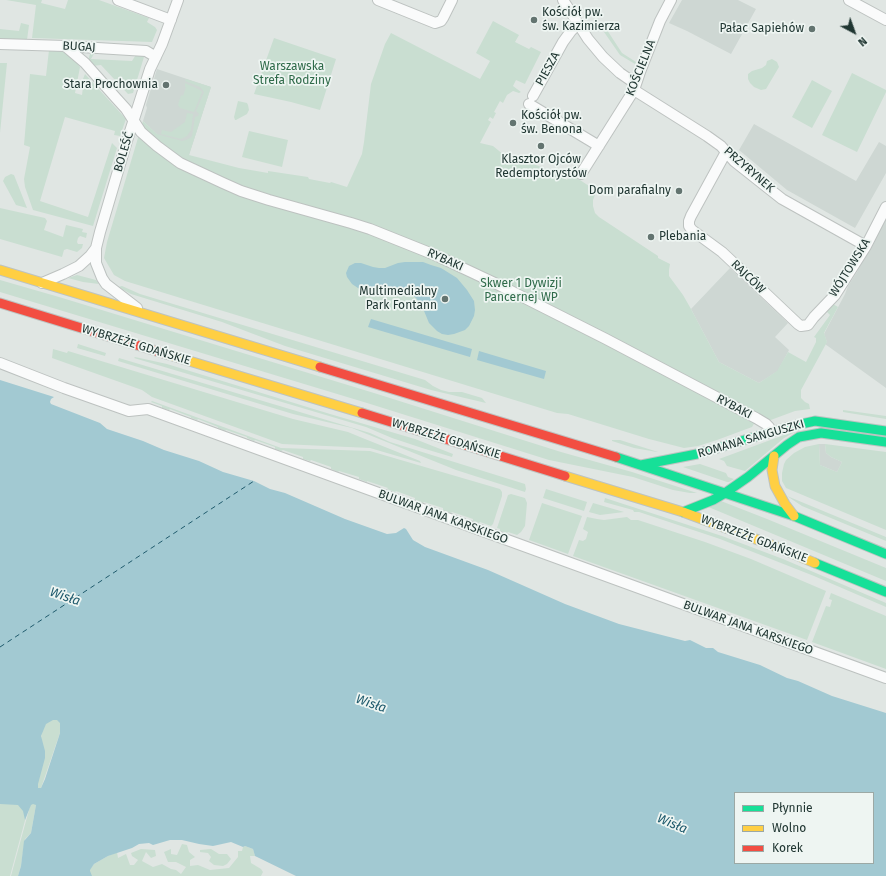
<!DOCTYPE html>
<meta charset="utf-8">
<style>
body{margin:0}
#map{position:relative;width:886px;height:876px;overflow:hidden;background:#e0e6e3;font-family:"Fira Sans",sans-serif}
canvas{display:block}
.legend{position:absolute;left:734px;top:792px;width:140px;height:72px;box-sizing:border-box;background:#eef5f2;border:1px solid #9ca9a5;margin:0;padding:5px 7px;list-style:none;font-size:12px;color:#203632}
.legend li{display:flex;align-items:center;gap:8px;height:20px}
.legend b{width:20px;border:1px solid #9ca9a5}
.north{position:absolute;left:834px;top:12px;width:40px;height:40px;-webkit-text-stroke:3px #eef5f2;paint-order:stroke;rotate:139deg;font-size:11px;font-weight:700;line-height:16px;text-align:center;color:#203632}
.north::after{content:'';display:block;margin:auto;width:14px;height:18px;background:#203632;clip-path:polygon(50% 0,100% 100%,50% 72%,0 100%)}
</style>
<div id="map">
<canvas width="886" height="876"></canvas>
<ul class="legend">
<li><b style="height:5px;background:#16e098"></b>Płynnie</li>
<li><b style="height:5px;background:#ffcf43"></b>Wolno</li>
<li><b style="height:5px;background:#f24e42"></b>Korek</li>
</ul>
<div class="north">N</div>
</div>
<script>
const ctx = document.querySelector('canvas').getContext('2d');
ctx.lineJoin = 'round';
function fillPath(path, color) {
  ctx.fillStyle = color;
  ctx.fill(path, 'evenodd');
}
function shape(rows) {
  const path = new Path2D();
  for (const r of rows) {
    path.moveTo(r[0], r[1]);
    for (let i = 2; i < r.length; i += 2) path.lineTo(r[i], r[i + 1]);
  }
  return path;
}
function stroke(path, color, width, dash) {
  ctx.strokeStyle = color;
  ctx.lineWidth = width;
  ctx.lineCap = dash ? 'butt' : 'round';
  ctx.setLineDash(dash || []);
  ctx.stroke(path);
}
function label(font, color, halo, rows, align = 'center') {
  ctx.font = font + ' "Fira Sans",sans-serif';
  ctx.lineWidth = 3.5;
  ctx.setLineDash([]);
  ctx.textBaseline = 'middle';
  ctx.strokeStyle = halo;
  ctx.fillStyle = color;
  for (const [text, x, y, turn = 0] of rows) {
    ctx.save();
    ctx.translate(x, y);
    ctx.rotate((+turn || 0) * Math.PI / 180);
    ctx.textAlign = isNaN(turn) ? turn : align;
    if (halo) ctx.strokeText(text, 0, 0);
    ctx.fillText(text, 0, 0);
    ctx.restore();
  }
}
const built = shape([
 [682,0,738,0,756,9,731,54,687,31,669,23],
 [157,69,211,87,189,155,166,143,143,121,147,108,146,105],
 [754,124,856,181,879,142,886,146,886,173,855,228,787,190,739,150],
 [886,217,886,388,825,344,827,342,824,334,845,294,848,286,857,272],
 [730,268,788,323,775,337,789,350,778,371,759,383,719,362,691,309],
 [819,444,825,444,826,453,831,457,842,462,837,472,820,465]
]);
const green = shape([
 [6,0,42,0,41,3,65,9,68,0,99,0,149,18,147,22,155,27,157,30,152,42,32,38,36,5],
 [493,21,519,35,515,42,529,49,531,47,541,52,525,84,516,80,513,86,521,92,519,93,513,91,507,95,503,103,500,101,494,112,496,113,493,119,490,117,488,120,491,122,480,143,493,146,515,164,517,164,520,163,523,160,554,172,567,180,571,174,589,186,588,190,595,195,593,200,593,206,595,213,599,217,658,256,658,258,670,264,669,270,669,276,683,295,691,309,719,362,759,383,777,371,788,352,806,362,816,342,816,338,814,337,830,315,826,311,833,304,838,307,824,333,827,342,801,390,801,398,805,402,809,404,810,409,795,411,768,421,755,422,752,427,717,440,698,446,684,448,649,439,568,414,557,413,125,281,114,275,104,258,107,242,143,121,157,134,182,141,186,140,190,138,192,136,193,130,195,117,198,116,199,114,196,111,204,92,200,87,185,81,186,79,211,87,189,155,239,168,268,173,268,171,308,177,309,179,330,183,331,182,347,187,362,154,364,142,371,84,385,44,391,33,480,79,490,61,476,53],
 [21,23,29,25,27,40,0,39,0,29,19,31],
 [607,30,622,53,636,62,635,64,620,55,604,32],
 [274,38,336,59,320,110,291,102,254,94],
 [49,50,60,51,64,52,73,58,80,67,75,93,82,95,83,87,91,89,92,83,83,79,85,74,126,119,120,136,114,135,115,131,65,117,40,201,88,217,112,143,117,148,93,226,33,210,25,187,24,179,30,147,24,145,30,74,46,76],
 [93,52,95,52,91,59,132,61,137,53,144,55,144,57,133,93,128,94,101,65,92,66,88,61,90,54],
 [772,59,777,62,779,67,766,89,761,90,754,87,750,83,748,79,748,74,752,71,762,68,766,65,767,61],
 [0,63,7,63,0,133],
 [852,73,886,90,886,92,857,152,822,135],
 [812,80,832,91,812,128,792,117],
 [185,83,200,90,202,92,194,112,180,108,178,105,181,95,183,96,186,87,185,87],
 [238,101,247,103,248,105,249,110,247,114,236,120,235,120,234,117],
 [187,113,193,114,191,130,187,136,181,139,161,134,162,130,171,132,185,122],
 [249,131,288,140,282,167,242,157],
 [11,174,14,175,27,208,16,205,3,181,5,177],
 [0,208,45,218,47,221,44,230,63,237,66,225,83,229,82,232,87,233,86,238,80,236,78,238,77,242,78,244,83,244,82,248,77,252,67,249,64,250,62,257,0,239],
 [77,275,96,280,99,284,83,282,68,278],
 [0,280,59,297,374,393,561,452,632,472,697,493,690,493,673,490,633,477,549,460,367,403,0,292],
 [122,286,140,294,425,380,433,386,441,390,449,392,462,392,482,398,486,403,431,390,285,346,222,322,131,294,118,287],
 [78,344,106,353,105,356,77,348],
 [53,349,67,353,68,351,293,419,348,432,360,437,420,461,421,463,370,448,282,444,152,397,142,390,52,358],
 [135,357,167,364,330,414,415,439,453,454,452,457,422,448,392,438,366,427,134,358],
 [119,358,370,433,390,442,525,484,526,489,525,492,456,470,352,428,293,414,118,361],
 [152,401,281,448,370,451,500,489,502,492,502,496,493,524,491,526,480,522,479,523,473,521,473,519,452,512,451,513,443,510,443,508,424,502,423,503,415,500,415,498,396,491,395,492,387,489,388,488,367,481,367,482,359,479,359,477,339,471,338,472,331,469,331,467,311,460,310,461,303,459,303,457,283,450,281,451,275,449,275,447,255,440,254,441,247,438,247,437,226,430,225,431,218,428,218,427,198,419,197,420,191,418,191,417,170,409,169,410,162,408,162,406,151,402],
 [843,410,886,416,886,419,843,412],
 [803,428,784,438,745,471,727,466,724,461,719,459],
 [612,440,620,440,658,452,657,452,634,448,612,441],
 [819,444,820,465,837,472,842,462,831,457,826,453,825,444,886,452,886,530,786,488,782,481,782,473,784,464,786,460,794,453,805,447],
 [700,464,726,473,728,477,734,479,729,482,727,482,683,467],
 [546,489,587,502,584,511,543,498],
 [511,494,525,498,527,503,525,526,521,532,517,535,508,532,507,533,500,531,500,529,497,528,508,495],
 [787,496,886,537,886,541,802,506],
 [605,498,722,536,783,559,886,603,886,607,814,576,720,539,639,512,634,512,633,510,604,502],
 [721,501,767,519,886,568,886,581,706,506],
 [542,503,582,516,568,554,529,540],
 [593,503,624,512,600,515,589,512],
 [587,517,597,519,604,520,627,517,631,520,638,520,705,542,751,559,826,591,807,640,573,556,579,540,583,541,586,539,588,532,583,529],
 [831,593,886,616,886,669,812,642,826,606,830,607,832,600,829,599],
 [53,716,63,724,41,788,36,805,31,833,25,839,21,866,18,876,11,876,45,751,40,753,42,724],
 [0,800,30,802,10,876,0,876],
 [182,844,187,845,189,852,195,857,190,860,190,866,198,865,210,870,229,868,238,857,238,851,242,851,243,847,245,846,253,849,255,856,250,856,251,863,261,869,263,872,261,876,90,876,90,869,94,864,108,856,117,852,118,858,126,854,130,865,134,865,138,860,132,856,131,853,141,849,155,850,156,856,151,858,146,852,142,861,153,867,162,864,171,869,176,870,181,874,186,867,176,862,168,862,164,852,171,849,171,854,177,855],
 [211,849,219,854,227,854,231,859,227,864,223,866,214,865,209,861,211,857,208,853,200,852,200,850]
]);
const water = shape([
 [405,262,423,262,431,265,441,268,457,278,467,290,474,301,475,310,474,316,469,326,465,330,454,334,448,335,442,334,437,331,429,323,422,306,416,298,411,294,404,291,399,290,389,290,377,293,364,291,358,288,352,284,347,277,346,273,349,266,355,263,361,263,373,267,379,268,385,268,398,263],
 [371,319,472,349,470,357,368,327],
 [479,351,546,371,544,379,477,360],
 [0,380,54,397,51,399,50,402,51,404,100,423,107,429,143,441,164,450,199,461,223,472,254,481,270,489,285,493,345,519,387,534,396,533,404,528,406,529,413,540,425,547,488,570,565,604,619,624,685,641,690,640,706,648,713,648,718,652,760,665,787,678,798,681,832,696,886,713,886,876,296,876,255,856,253,849,245,846,243,847,231,842,213,846,199,844,182,840,170,840,153,845,149,843,139,844,132,848,108,856,94,864,90,870,90,871,92,876,18,876,21,866,24,841,31,833,36,805,33,804,31,805,25,820,23,811,18,805,0,804],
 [53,720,57,720,60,723,60,733,45,779,41,788,38,788,38,784,45,758,45,751,41,736,46,724],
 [735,793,873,793,873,863,735,863]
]);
const ferry = shape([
 [0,647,254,481]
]);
const street = shape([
 [118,0,171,20],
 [378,0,435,23,441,21,443,18,452,0],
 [563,0,588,39,603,57,620,73,636,84],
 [849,0,886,20],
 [0,44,65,46,146,51,156,57],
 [65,46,85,63,116,98,126,109,141,132,157,146,180,163,223,183,241,191,269,200,351,223,370,229,435,255,501,286,606,339,756,418,766,424,769,427,771,432],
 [634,90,707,136,721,146,734,161,782,199,866,246],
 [533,96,563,42,571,31,578,24],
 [529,104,599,146],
 [726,152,691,216,689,221,689,226,692,230,722,252,798,324,801,326,808,325,814,317,835,295,866,246,886,207],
 [581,174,634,90,640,72,660,21,671,0],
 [42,283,63,274,79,266,90,256,96,248],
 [137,308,106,284,102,278,96,263,96,248,100,232,126,144,150,69,162,44,178,0],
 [0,363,64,388,129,411,148,409,886,678]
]);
const fast = shape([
 [616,457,794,516,886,554],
 [641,465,697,454,792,426,815,421,886,431],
 [683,512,713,500,725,493,748,477,787,445,799,437,821,433,886,442],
 [815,563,886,592]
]);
const slow = shape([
 [0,270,320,367],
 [166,354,362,413],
 [774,456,772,470,775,486,785,504,794,516],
 [565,476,683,512,777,547,815,563]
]);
const jam = shape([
 [0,303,166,354],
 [320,367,616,457],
 [362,413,565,476]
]);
const markers = [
 [534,20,4,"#637470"],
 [812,29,4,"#637470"],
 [166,85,4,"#637470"],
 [513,123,4,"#637470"],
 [541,146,4,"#637470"],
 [679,191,4,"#637470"],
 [651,237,4,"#637470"],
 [445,299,4,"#637470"]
];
const poiNames = [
 ["Kościół pw.",542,13,"left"],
 ["św. Kazimierza",542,27,"left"],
 ["Pałac Sapiehów",804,29],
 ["Stara Prochownia",158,85],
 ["Kościół pw.",521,116,"left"],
 ["św. Benona",521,130,"left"],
 ["Klasztor Ojców",541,160,"center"],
 ["Redemptorystów",541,174,"center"],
 ["Dom parafialny",671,191],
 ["Plebania",659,237,"left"],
 ["Multimedialny",437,292],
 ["Park Fontann",437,306]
];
const streetNames = [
 ["BUGAJ",79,47,3],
 ["KOŚCIELNA",641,68,-68],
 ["PIESZA",548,69,-61],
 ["BOLEŚĆ",124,152,-73],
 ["PRZYRYNEK",749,170,41],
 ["RYBAKI",445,260,24],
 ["WÓJTOWSKA",850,268,-58],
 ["RAJCÓW",748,277,44],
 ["WYBRZEŻE GDAŃSKIE",136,345,17],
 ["RYBAKI",734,407,28],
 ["WYBRZEŻE GDAŃSKIE",446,439,17],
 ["ROMANA SANGUSZKI",751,439,-16],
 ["BULWAR JANA KARSKIEGO",443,517,20],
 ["WYBRZEŻE GDAŃSKIE",754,539,21],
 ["BULWAR JANA KARSKIEGO",748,628,20]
];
const parkNames = [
 ["Warszawska",292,67],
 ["Strefa Rodziny",292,81],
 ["Skwer 1 Dywizji",521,284],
 ["Pancernej WP",521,298]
];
const waterNames = [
 ["Wisła",65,597,19],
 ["Wisła",371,704,19],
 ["Wisła",672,824,23]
];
fillPath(built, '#ced7d3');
fillPath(green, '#c9ded1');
fillPath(water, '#a2c9d2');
stroke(ferry, '#205b6d', 1, [5, 4]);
stroke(street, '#bdc2c0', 12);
stroke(fast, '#bdc3c1', 11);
stroke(slow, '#bdc3c1', 11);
stroke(jam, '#bdc3c1', 11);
stroke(street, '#fafbfb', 10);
stroke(fast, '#16e098', 9);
stroke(slow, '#ffcf43', 9);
stroke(jam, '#f24e42', 9);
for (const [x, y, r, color] of markers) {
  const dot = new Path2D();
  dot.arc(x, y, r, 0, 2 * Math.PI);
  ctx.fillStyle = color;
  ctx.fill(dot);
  stroke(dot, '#eef5f2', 1.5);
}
label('12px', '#203632', '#eef5f2', poiNames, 'right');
label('12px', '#203632', '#eef5f2', streetNames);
label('12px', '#2e6a49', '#eef5f2', parkNames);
label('italic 13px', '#205b6d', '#eef5f2', waterNames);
</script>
